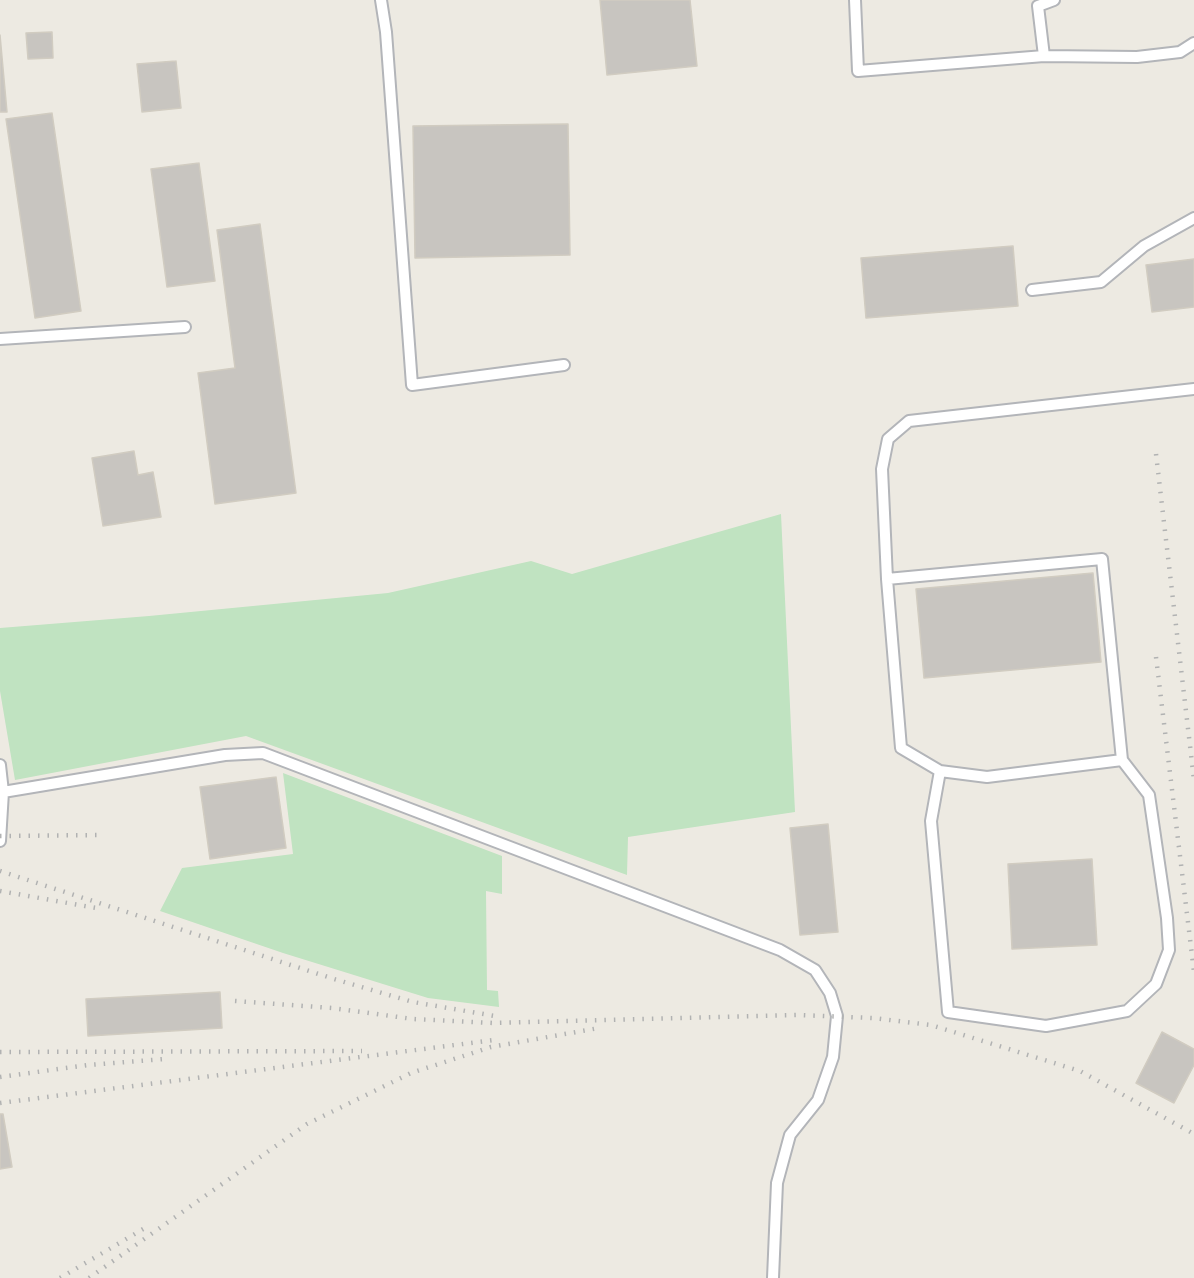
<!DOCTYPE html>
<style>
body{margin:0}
canvas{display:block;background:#edeae2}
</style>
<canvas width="1194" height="1278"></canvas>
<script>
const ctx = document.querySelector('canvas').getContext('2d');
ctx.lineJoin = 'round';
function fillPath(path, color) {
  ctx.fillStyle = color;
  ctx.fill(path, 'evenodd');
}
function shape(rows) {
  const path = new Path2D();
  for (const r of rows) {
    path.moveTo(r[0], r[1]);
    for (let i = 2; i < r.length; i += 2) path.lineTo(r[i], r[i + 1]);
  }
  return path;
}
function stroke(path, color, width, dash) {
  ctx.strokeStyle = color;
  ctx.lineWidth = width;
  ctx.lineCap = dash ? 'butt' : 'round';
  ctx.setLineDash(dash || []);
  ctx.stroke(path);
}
const green = shape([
 [781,514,795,812,628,837,627,875,246,736,15,780,0,691,0,628,149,616,388,593,531,561,572,574],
 [283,773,502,856,502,894,486,891,487,990,498,991,499,1007,428,998,283,953,160,911,182,868,293,854]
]);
const building = shape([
 [600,0,690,0,697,66,607,75,600,0],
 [52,32,53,58,28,59,26,33,52,32],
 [0,35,7,112,0,112,0,35],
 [176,61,181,108,142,112,137,64,176,61],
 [52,113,81,311,35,318,6,119,52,113],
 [568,124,570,255,415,258,413,126,568,124],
 [199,163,215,281,167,287,151,169,199,163],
 [260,224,296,493,215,504,198,373,235,368,217,230,260,224],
 [1013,246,1018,306,866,318,861,258,1013,246],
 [1194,259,1194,307,1152,312,1146,265,1194,259],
 [134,451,138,475,153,472,161,517,103,526,92,458,134,451],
 [1093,573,1101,662,924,678,916,589,1093,573],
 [276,777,286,848,210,859,200,787,276,777],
 [828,824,838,932,800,935,790,828,828,824],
 [1092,859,1097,945,1012,949,1008,864,1092,859],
 [220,992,222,1028,88,1036,86,999,220,992],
 [1162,1032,1194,1049,1194,1065,1174,1103,1136,1083,1162,1032],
 [0,1114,3,1114,12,1167,0,1169,0,1114]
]);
const lane = shape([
 [381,0,386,32,412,385,564,365],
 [855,0,858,71,1044,56,1038,6,1054,0],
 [1044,56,1137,57,1180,52,1194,43],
 [1032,290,1101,282,1144,246,1194,218],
 [0,339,185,327],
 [887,579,901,748,940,771,987,777,1122,760,1102,559,887,579,882,469,888,439,909,421,1194,389],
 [0,765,3,792,0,841],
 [940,771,931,821,948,1012,1046,1026,1127,1011,1156,984,1169,950,1167,918,1149,795,1122,760],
 [3,792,225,755,263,753,780,950,815,970,830,993,837,1016,833,1057,818,1100,790,1135,777,1183,773,1278]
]);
const rail = shape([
 [1156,454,1194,780],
 [1156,657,1194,972],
 [0,836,104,835],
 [0,871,334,979,413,1002,495,1016],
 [0,891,96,908],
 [235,1001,332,1008,413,1019,493,1023,798,1015,873,1018,931,1025,1080,1071,1194,1134],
 [0,1052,362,1051],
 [0,1077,88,1065,165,1059],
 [0,1103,494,1040],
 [60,1278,150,1225],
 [89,1278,307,1124,411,1073,491,1047,599,1028]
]);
fillPath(green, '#c0e3c1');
fillPath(building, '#c8c5c0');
stroke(building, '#d1ccc1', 1.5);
stroke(lane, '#b3b5b9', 14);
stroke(lane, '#fff', 10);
stroke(rail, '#b1b2b2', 4.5, [1.5, 8]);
</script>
